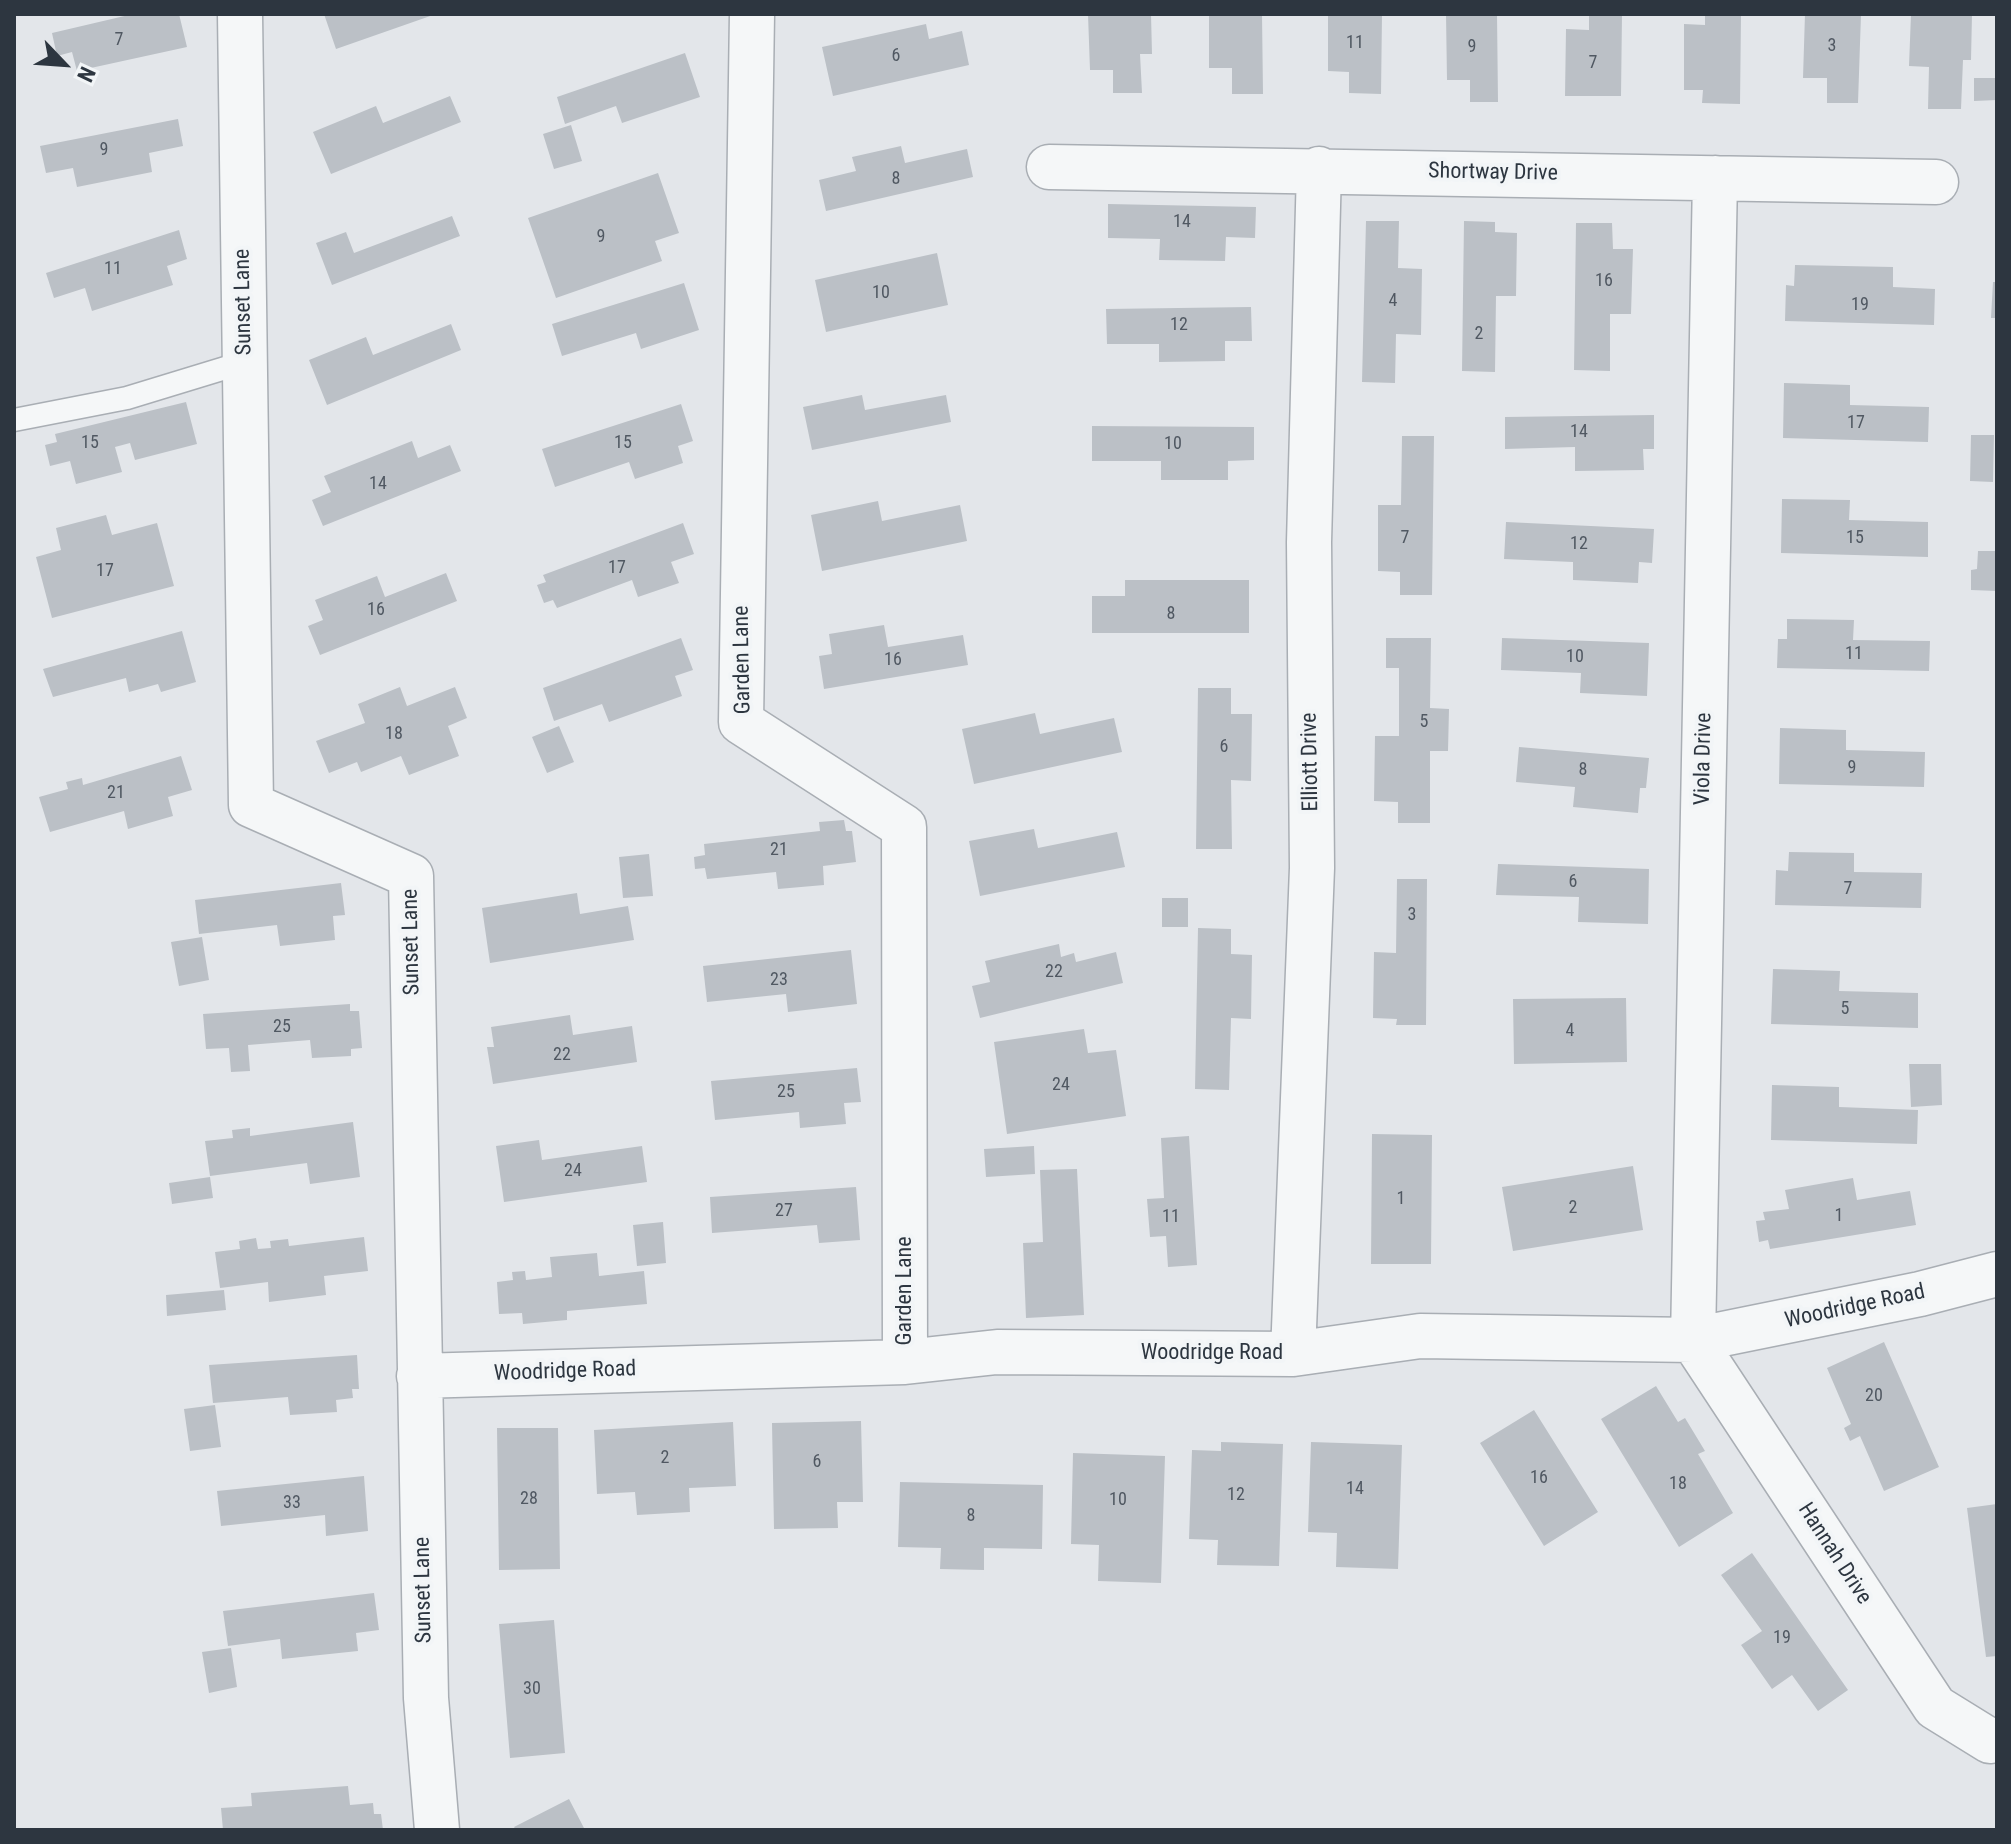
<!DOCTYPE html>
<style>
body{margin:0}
#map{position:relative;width:2011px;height:1844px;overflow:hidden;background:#e3e6ea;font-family:"Roboto Condensed",sans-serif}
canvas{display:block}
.frame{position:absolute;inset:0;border:16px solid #2d3640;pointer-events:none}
.north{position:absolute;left:24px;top:24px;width:80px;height:80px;-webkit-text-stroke:6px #f2f5f7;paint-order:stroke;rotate:115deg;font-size:22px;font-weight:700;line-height:32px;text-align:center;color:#2d3640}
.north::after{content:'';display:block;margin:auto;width:28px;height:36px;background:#2d3640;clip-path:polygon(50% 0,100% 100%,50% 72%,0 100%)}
</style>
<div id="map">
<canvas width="2011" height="1844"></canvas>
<div class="frame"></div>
<div class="north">N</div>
</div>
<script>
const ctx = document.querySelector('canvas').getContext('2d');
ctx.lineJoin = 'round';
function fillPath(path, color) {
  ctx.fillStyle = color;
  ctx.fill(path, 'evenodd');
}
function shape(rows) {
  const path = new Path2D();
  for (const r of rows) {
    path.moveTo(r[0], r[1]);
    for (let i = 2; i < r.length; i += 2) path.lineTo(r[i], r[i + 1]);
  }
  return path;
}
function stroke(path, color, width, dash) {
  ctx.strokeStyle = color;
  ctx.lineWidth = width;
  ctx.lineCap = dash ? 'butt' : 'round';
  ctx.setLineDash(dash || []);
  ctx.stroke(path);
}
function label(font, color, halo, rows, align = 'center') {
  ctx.font = font + ' "Roboto Condensed",sans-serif';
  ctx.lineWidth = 8;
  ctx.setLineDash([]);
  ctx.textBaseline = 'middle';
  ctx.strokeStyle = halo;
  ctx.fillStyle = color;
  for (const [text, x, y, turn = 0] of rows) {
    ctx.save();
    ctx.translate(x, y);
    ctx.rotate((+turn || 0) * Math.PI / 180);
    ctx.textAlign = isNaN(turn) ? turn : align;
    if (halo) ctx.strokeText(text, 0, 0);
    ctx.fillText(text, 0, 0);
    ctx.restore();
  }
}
const building = shape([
 [133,14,179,14,187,47,77,71,72,52,57,56,52,33],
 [324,14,436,14,336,49],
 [1088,14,1151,14,1152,54,1140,54,1142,93,1113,93,1113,70,1090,70],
 [1209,14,1262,14,1263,94,1232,94,1232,68,1209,68],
 [1328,14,1382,14,1381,94,1349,93,1349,72,1328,71],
 [1446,14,1497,14,1498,102,1470,102,1470,80,1447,80],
 [1589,14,1622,14,1621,96,1565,96,1566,29,1589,30],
 [1705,14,1741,14,1740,104,1702,103,1703,90,1684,90,1684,24,1705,25],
 [1805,14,1861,14,1858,103,1827,103,1827,78,1803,78],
 [1911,14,1972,14,1971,60,1963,60,1961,109,1928,109,1929,67,1909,66],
 [926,24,929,39,962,31,969,65,833,96,822,47],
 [685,53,700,97,622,123,616,106,565,124,557,97],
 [1974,78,1997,78,1997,100,1974,101],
 [450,96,461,122,331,174,313,132,376,106,383,123],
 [178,119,183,146,149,153,152,172,77,187,73,168,46,173,40,146],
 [571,125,582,161,554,169,543,134],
 [901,146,905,163,967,149,973,177,826,211,819,180,856,171,852,157],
 [658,173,679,233,655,241,662,261,556,298,528,218],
 [1108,204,1256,207,1255,238,1226,237,1225,261,1159,260,1160,239,1108,238],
 [452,216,460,236,332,285,316,243,346,232,354,253],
 [1366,221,1399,221,1398,268,1422,269,1421,335,1396,334,1395,383,1362,382],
 [1464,221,1495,222,1495,232,1517,233,1516,296,1496,296,1495,372,1462,371],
 [1576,223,1612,223,1613,249,1633,249,1631,314,1610,314,1610,371,1574,370],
 [179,230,187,259,167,266,173,285,92,311,85,288,54,298,46,273],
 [937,253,948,305,826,332,815,280],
 [1795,265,1893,267,1893,287,1935,289,1934,325,1785,321,1786,285,1794,286],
 [1993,282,1997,282,1997,318,1991,318],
 [684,283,699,330,641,349,636,333,562,356,552,324],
 [1251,307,1252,341,1225,341,1225,361,1159,362,1159,344,1107,344,1106,309],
 [451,324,461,350,327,405,309,360,366,337,373,355],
 [1784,383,1850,385,1850,405,1929,407,1928,442,1783,438],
 [862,395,865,410,946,395,951,422,812,450,803,407],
 [186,402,197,444,135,460,130,443,115,447,122,472,76,484,70,461,50,466,45,445,57,442,55,434],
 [681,404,693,441,678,446,683,463,635,479,629,462,555,487,542,449],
 [1654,415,1654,449,1643,449,1644,470,1575,471,1575,447,1505,449,1505,417],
 [1092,426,1254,427,1254,460,1228,461,1228,480,1161,480,1161,461,1092,461],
 [1971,435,1994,435,1993,482,1970,481],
 [1402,436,1434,436,1432,595,1400,595,1400,572,1378,571,1378,505,1401,505],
 [412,441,418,458,450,445,461,471,323,526,312,500,331,492,324,476],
 [1782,499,1850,500,1849,520,1928,522,1928,557,1781,553],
 [878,501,882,521,960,505,967,541,822,571,811,515],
 [106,515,112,535,157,523,174,586,52,618,36,557,61,550,56,528],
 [1506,522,1654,529,1652,563,1639,562,1638,583,1573,580,1573,562,1504,559],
 [683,523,694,554,671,562,679,583,638,597,632,580,557,608,553,600,544,603,537,585,546,582,543,575],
 [1978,551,1997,551,1997,591,1971,590,1971,570,1977,569],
 [446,573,457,601,320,655,308,626,323,620,315,600,377,576,385,597],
 [1125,580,1249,580,1249,633,1092,633,1092,596,1125,596],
 [1787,619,1854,620,1853,640,1930,641,1929,671,1777,668,1778,639,1787,639],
 [884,625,888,647,963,635,968,665,824,689,819,656,832,654,829,634],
 [182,631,196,682,161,692,158,684,129,692,126,678,53,697,43,669],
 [681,638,693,670,675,676,682,696,609,722,602,704,554,721,543,688],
 [1386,638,1431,638,1430,708,1449,709,1448,751,1430,751,1430,823,1398,823,1398,802,1374,801,1375,736,1399,736,1399,668,1386,668],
 [1502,638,1649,643,1647,696,1580,693,1581,673,1501,670],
 [400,687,407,706,455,687,467,718,448,726,459,756,409,775,401,756,361,772,357,762,329,773,316,741,365,723,358,704],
 [1198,688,1231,688,1231,714,1252,714,1251,781,1231,780,1232,849,1196,849],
 [1035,713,1040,734,1114,718,1122,752,974,784,962,729],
 [559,726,574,762,547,773,532,737],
 [1780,728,1846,730,1846,750,1925,752,1924,787,1779,784],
 [1519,747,1649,758,1646,788,1640,788,1638,813,1573,807,1575,787,1516,782],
 [181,756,192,790,168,797,173,816,128,829,124,811,50,832,39,797,68,789,66,782,82,778,83,785],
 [844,820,846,831,852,831,856,862,823,866,824,885,778,889,776,872,707,879,705,868,695,869,694,857,705,855,704,844,820,831,819,822],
 [1034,829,1038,848,1117,832,1125,867,980,896,969,841],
 [1789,852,1854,853,1854,872,1922,873,1921,908,1775,905,1776,870,1788,871],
 [649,854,653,896,623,898,619,857],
 [1498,864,1649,869,1648,924,1578,922,1579,897,1496,895],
 [1397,879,1427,879,1426,1025,1396,1025,1397,1019,1373,1018,1374,952,1396,953],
 [341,883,345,915,333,916,335,940,280,946,277,925,199,934,195,900],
 [577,893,580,914,628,906,634,940,490,963,482,908],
 [1162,898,1188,898,1188,927,1162,927],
 [1198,928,1231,929,1231,954,1252,955,1251,1019,1231,1018,1229,1090,1195,1089],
 [202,937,209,980,179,986,171,942],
 [1059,944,1061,957,1074,953,1076,962,1116,952,1123,983,980,1018,972,986,990,982,985,961],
 [851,950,857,1004,788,1012,786,994,707,1002,703,966],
 [1773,969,1840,971,1839,991,1918,993,1918,1028,1771,1024],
 [1626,998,1627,1062,1514,1064,1513,999],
 [350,1004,350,1011,359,1011,362,1048,351,1049,351,1056,312,1058,310,1040,248,1045,250,1071,231,1072,229,1048,206,1049,203,1014],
 [570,1015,573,1035,632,1026,637,1062,493,1084,487,1047,494,1047,491,1027],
 [1084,1029,1088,1053,1116,1050,1126,1116,1007,1134,994,1042],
 [1909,1064,1941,1064,1942,1105,1911,1107],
 [857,1068,861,1102,844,1103,846,1124,800,1128,799,1112,715,1120,711,1081],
 [1772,1085,1839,1087,1839,1107,1918,1110,1917,1144,1771,1140],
 [353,1122,360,1177,310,1184,307,1163,210,1176,205,1141,233,1138,232,1130,250,1128,250,1136],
 [1372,1134,1432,1135,1431,1264,1371,1264],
 [1189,1136,1197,1265,1168,1267,1166,1236,1150,1237,1147,1199,1164,1198,1161,1138],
 [539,1140,542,1160,642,1146,647,1182,504,1202,496,1146],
 [1034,1146,1035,1174,986,1177,984,1149],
 [1633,1166,1643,1230,1513,1251,1502,1187],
 [1077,1169,1084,1315,1026,1318,1023,1243,1043,1242,1040,1170],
 [210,1177,213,1198,172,1204,169,1183],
 [1853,1178,1857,1200,1910,1191,1916,1225,1770,1249,1768,1240,1759,1242,1756,1221,1765,1220,1763,1212,1789,1209,1785,1190],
 [856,1187,860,1240,819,1243,817,1225,712,1233,710,1197],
 [663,1222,666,1263,637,1266,633,1225],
 [364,1237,368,1271,324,1276,326,1295,269,1302,268,1282,220,1288,215,1252,240,1249,239,1241,256,1238,258,1249,271,1248,270,1241,288,1239,289,1246],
 [597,1253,599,1276,644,1271,647,1304,567,1311,567,1320,523,1324,522,1313,499,1314,497,1282,513,1280,512,1272,525,1271,526,1280,552,1277,550,1257],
 [224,1290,226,1310,167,1316,166,1295],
 [1884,1342,1939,1467,1884,1491,1860,1436,1850,1441,1844,1428,1851,1424,1827,1368],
 [357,1355,359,1389,352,1389,353,1398,336,1400,337,1412,290,1415,288,1397,213,1403,209,1365],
 [1656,1386,1678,1422,1685,1418,1705,1451,1698,1454,1733,1513,1679,1547,1601,1419],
 [215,1405,221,1447,190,1451,184,1409],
 [1534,1410,1598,1512,1544,1546,1480,1443],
 [861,1421,863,1502,837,1502,838,1528,774,1529,772,1423],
 [733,1422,736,1486,689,1488,690,1512,637,1515,635,1492,597,1494,594,1430],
 [497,1428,558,1428,560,1569,499,1570],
 [1221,1442,1283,1444,1279,1566,1217,1565,1218,1540,1189,1539,1192,1450,1221,1451],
 [1311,1442,1402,1445,1398,1569,1336,1567,1337,1533,1308,1532],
 [1073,1453,1165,1456,1161,1583,1098,1581,1099,1545,1071,1544],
 [364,1476,368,1531,326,1536,325,1515,221,1526,217,1491],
 [900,1482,1043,1485,1042,1549,984,1548,984,1570,940,1569,941,1548,898,1547],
 [1997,1504,1997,1656,1986,1657,1967,1508],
 [1752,1553,1848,1690,1818,1711,1792,1675,1772,1689,1741,1645,1762,1631,1721,1575],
 [374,1593,379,1630,356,1633,358,1651,282,1659,280,1639,228,1646,223,1611],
 [554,1620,565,1753,510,1758,499,1624],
 [231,1648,237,1687,209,1693,202,1652],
 [348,1786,350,1805,373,1803,374,1814,381,1814,383,1830,223,1830,221,1808,252,1806,251,1793],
 [569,1799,585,1830,516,1830,514,1827]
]);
const lane = shape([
 [14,420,127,398,245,362]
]);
const street = shape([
 [240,14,251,805,411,876,426,1698,437,1830],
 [752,14,741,722,904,827,905,1362],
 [1049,167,1936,182],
 [1715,178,1693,1340,1935,1707,1990,1741,1997,1740],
 [1293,1354,1312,868,1309,542,1319,169],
 [419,1376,905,1362,997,1352,1293,1354,1420,1336,1693,1340,1920,1294,1997,1274]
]);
const numberNames = [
 ["7",119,40],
 ["11",1355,43],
 ["3",1832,46],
 ["9",1472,47],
 ["6",896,56],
 ["7",1593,63],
 ["9",104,150],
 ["8",896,179],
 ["14",1182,222],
 ["9",601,237],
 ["11",113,269],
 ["16",1604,281],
 ["10",881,293],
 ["4",1393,301],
 ["19",1860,305],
 ["12",1179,325],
 ["2",1479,334],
 ["17",1856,423],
 ["14",1579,432],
 ["15",90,443],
 ["15",623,443],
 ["10",1173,444],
 ["14",378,484],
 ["7",1405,538],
 ["15",1855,538],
 ["12",1579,544],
 ["17",617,568],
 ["17",105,571],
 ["16",376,610],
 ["8",1171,614],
 ["11",1854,654],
 ["10",1575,657],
 ["16",893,660],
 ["5",1424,722],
 ["18",394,734],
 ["6",1224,747],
 ["9",1852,768],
 ["8",1583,770],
 ["21",116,793],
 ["21",779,850],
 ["6",1573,882],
 ["7",1848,889],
 ["3",1412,915],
 ["22",1054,972],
 ["23",779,980],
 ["5",1845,1009],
 ["25",282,1027],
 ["4",1570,1031],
 ["22",562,1055],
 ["24",1061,1085],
 ["25",786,1092],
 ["24",573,1171],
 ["1",1401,1199],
 ["2",1573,1208],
 ["27",784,1211],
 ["1",1839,1216],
 ["11",1171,1217],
 ["20",1874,1396],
 ["2",665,1458],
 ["6",817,1462],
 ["16",1539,1478],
 ["18",1678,1484],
 ["14",1355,1489],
 ["12",1236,1495],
 ["28",529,1499],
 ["10",1118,1500],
 ["33",292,1503],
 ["8",971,1516],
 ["19",1782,1638],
 ["30",532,1689]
];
const streetNames = [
 ["Shortway Drive",1493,173,1],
 ["Sunset Lane",244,302,-91],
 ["Garden Lane",743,660,-91],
 ["Viola Drive",1704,759,-89],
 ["Elliott Drive",1311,762,-91],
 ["Sunset Lane",412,942,-91],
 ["Garden Lane",905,1291,-90],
 ["Woodridge Road",1855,1307,-12],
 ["Woodridge Road",1212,1353],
 ["Woodridge Road",565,1372,-2],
 ["Hannah Drive",1834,1554,57],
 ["Sunset Lane",424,1590,-91]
];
fillPath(building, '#bbc0c6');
stroke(lane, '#a9aeb4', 25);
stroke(street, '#a9aeb4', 47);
stroke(lane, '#f5f7f8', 22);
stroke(street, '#f5f7f8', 44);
label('18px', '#505862', null, numberNames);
label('22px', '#2d3640', '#f2f5f7', streetNames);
</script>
